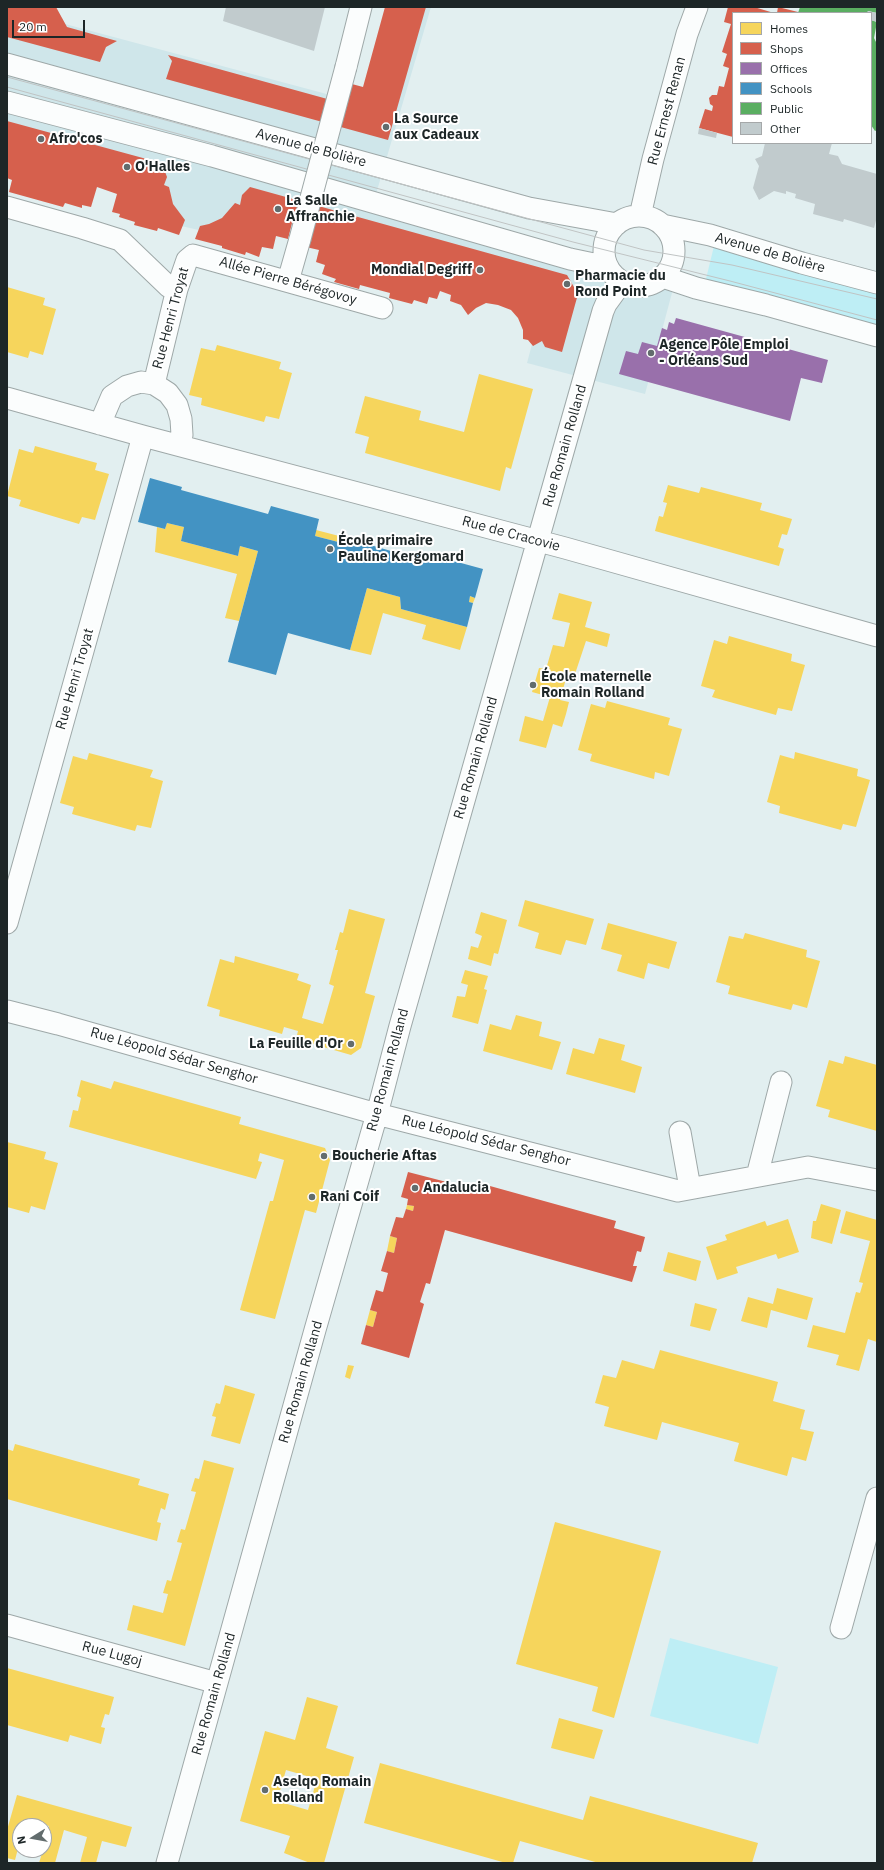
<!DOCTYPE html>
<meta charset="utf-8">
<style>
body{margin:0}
#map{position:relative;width:884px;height:1870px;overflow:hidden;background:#e2eff0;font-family:"IBM Plex Sans",sans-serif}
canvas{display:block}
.frame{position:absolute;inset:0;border:8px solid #1d2627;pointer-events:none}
.legend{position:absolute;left:732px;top:12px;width:140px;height:132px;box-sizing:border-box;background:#fff;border:1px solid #a5a8a9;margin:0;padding:5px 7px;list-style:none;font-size:12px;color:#1d2627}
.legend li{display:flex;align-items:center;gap:8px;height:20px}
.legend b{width:20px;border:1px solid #a5a8a9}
.north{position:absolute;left:12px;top:1818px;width:40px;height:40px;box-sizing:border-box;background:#fff;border:1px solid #a5a8a9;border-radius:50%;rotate:259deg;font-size:11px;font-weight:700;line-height:16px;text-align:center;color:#1d2627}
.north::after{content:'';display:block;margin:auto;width:14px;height:18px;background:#626c6d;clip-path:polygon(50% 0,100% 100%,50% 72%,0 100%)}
.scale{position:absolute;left:12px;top:20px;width:73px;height:18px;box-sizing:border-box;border:2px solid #1d2627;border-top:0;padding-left:5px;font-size:12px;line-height:14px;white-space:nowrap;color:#1d2627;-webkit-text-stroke:3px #fff;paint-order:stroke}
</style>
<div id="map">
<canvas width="884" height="1870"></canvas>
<div class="frame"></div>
<ul class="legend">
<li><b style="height:11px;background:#f6d55c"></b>Homes</li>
<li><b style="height:11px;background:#d6604d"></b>Shops</li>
<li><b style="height:11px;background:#9970ab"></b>Offices</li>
<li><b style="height:11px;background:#4393c3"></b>Schools</li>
<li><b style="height:11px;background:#5aae61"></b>Public</li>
<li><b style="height:11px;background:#c1cbcd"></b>Other</li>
</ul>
<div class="north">N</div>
<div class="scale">20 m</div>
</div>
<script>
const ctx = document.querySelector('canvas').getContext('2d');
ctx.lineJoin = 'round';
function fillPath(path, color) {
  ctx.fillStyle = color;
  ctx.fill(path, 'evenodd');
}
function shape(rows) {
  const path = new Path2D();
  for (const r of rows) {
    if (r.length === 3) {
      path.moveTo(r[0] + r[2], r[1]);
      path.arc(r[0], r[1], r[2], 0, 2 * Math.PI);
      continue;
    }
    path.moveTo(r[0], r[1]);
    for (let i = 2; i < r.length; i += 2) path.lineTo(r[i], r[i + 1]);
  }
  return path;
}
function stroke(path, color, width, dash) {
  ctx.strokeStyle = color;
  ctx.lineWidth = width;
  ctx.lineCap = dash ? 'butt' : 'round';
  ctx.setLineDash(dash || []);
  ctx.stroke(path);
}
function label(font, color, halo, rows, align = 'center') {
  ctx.font = font + ' "IBM Plex Sans",sans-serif';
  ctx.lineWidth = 4;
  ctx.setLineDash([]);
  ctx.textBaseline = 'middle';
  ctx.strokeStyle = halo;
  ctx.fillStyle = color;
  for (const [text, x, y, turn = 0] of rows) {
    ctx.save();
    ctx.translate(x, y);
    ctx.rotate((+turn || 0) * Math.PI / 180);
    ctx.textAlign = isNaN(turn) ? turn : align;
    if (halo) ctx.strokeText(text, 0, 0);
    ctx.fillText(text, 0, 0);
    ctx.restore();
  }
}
const built = shape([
 [7,7,9,9,364,104,393,7,431,7,376,194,673,289,645,394,527,363,540,314,527,295,252,215,212,233,168,223,144,186,7,150]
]);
const green = shape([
 [714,246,877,291,877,326,705,283],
 [670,1638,778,1667,758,1744,650,1716]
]);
const homes = shape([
 [7,287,45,298,43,305,56,309,43,355,30,351,28,358,7,352],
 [217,345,281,362,279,369,292,373,279,419,266,416,264,422,201,405,202,398,189,395,201,348,215,351],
 [479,374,533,389,511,469,506,467,500,491,365,453,369,437,355,433,365,396,421,411,419,420,464,432],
 [35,446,97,463,95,470,109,474,95,520,82,517,79,524,19,506,21,500,7,496,19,449,33,453],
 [668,485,699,493,701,487,762,503,760,510,792,519,787,535,782,534,778,547,784,549,779,566,655,531,659,516,663,517,667,503,663,502],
 [167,523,184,527,181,541,238,556,240,546,258,551,239,621,225,618,237,574,155,552,157,527,165,529],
 [316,530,343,537,342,543,315,536],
 [367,588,400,597,401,609,467,627,460,650,422,639,426,625,383,613,371,655,350,650],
 [559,593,592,602,585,627,610,634,607,647,586,641,574,677,567,675,560,700,569,702,566,714,562,727,553,724,546,748,519,741,525,716,543,721,550,697,532,692,539,668,546,669,553,645,564,647,570,623,552,619],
 [470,596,475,598,473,603,469,602],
 [729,636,792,654,791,661,805,665,792,711,778,708,776,715,712,697,715,690,701,686,714,640,727,644],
 [607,701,670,718,668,725,682,729,669,776,655,772,654,779,590,761,592,754,578,750,591,704,605,708],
 [795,752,858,769,857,776,870,780,856,827,843,824,841,830,779,813,780,806,767,802,780,755,794,759],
 [89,753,153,770,150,777,163,781,151,828,137,825,135,831,72,814,74,807,60,803,73,756,87,760],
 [525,900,594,919,586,945,566,940,561,955,535,948,539,933,518,926],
 [349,909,385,919,365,993,375,996,361,1048,351,1055,296,1039,298,1031,284,1027,282,1034,219,1016,220,1010,207,1006,220,959,234,963,235,956,299,974,297,980,311,985,302,1018,323,1024,334,986,329,984,338,950,335,950,340,932,343,933],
 [481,912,507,920,498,954,494,953,491,966,468,959,471,946,478,948,482,936,475,933],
 [608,923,677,942,669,969,648,963,644,979,617,971,622,955,601,949],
 [745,933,807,950,806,957,820,961,807,1008,793,1004,791,1010,728,994,730,986,716,982,729,936,743,939],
 [465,970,488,976,484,989,487,990,478,1024,452,1017,457,996,465,997,468,985,461,983],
 [516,1015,542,1022,539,1036,561,1042,552,1070,483,1051,490,1024,511,1030],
 [599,1038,625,1045,621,1060,642,1067,635,1093,566,1074,573,1048,594,1054],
 [845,1056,877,1065,877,1131,828,1117,830,1110,816,1106,829,1060,843,1064],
 [81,1080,111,1089,114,1081,241,1117,239,1124,325,1148,330,1160,316,1213,305,1210,275,1319,240,1310,270,1201,273,1201,284,1160,260,1153,258,1161,262,1162,256,1179,69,1127,73,1110,78,1111,81,1098,77,1096],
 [7,1142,46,1152,44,1159,58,1163,45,1210,31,1206,29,1213,7,1207],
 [821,1204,841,1210,832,1244,811,1238,813,1221,816,1221],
 [407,1205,414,1206,413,1211,406,1209],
 [846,1211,877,1220,877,1342,868,1339,859,1371,836,1365,839,1355,807,1347,813,1325,845,1333,856,1292,860,1293,863,1283,859,1282,870,1241,840,1233],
 [788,1219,799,1252,778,1259,776,1254,736,1267,738,1273,717,1280,706,1247,727,1240,725,1235,765,1221,767,1226],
 [390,1236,397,1238,394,1253,387,1251],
 [668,1252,701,1261,696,1281,663,1271],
 [777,1288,813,1298,807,1320,771,1310,767,1328,741,1321,748,1297,773,1304],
 [695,1303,717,1309,710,1331,690,1326],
 [370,1310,377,1312,373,1327,366,1325],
 [660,1350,778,1382,773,1401,805,1410,800,1429,814,1432,806,1461,792,1457,787,1476,734,1461,739,1443,662,1422,657,1440,604,1426,609,1407,595,1403,603,1375,616,1378,622,1360,654,1369],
 [348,1365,354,1366,350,1379,345,1377],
 [225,1385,255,1394,240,1444,211,1436,216,1417,212,1416,216,1403,220,1404],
 [15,1444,140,1479,138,1485,169,1494,165,1510,161,1508,157,1522,161,1523,157,1541,7,1499,7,1449,13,1451],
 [204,1460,234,1468,185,1646,127,1630,133,1605,163,1613,168,1594,163,1593,167,1580,171,1581,182,1543,177,1542,181,1529,185,1530,196,1492,191,1491,195,1478,199,1479],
 [555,1522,661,1551,614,1718,592,1711,598,1687,516,1664],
 [7,1668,114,1697,109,1715,105,1714,101,1727,105,1728,101,1744,70,1735,68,1742,7,1725],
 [307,1697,338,1706,326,1748,354,1757,324,1863,310,1863,284,1853,290,1836,240,1821,265,1731,295,1740],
 [286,1770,317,1779,308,1810,277,1801],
 [559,1718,603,1730,594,1759,551,1748],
 [380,1763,583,1820,590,1796,758,1843,752,1863,599,1863,520,1841,513,1863,506,1863,364,1823],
 [17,1795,132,1827,126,1847,102,1841,96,1863,80,1863,87,1837,64,1830,55,1863,39,1863,43,1850,44,1850,49,1826,26,1820,24,1826,20,1826,20,1841,15,1860,7,1858,7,1830]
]);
const shops = shape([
 [7,7,56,7,67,27,117,41,106,47,100,62,7,37],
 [385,7,426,7,388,140,166,79,172,61,168,55,331,100,337,80,363,87],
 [728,7,754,7,774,13,733,13,733,137,699,128,705,109,712,111,713,106,710,104,709,98,712,95,717,95,719,86,724,87,729,68,723,66,727,54,722,52,731,24,724,22],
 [778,7,798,12,798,13,777,13],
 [7,121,165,164,164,169,167,177,164,185,169,187,173,204,185,220,179,235,158,228,157,231,134,225,135,222,119,217,120,214,112,212,117,194,97,187,91,207,82,205,82,208,65,203,63,207,9,192,12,180,7,178],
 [250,187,567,275,578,294,562,352,545,347,542,341,533,346,528,340,523,339,523,330,518,318,511,310,498,305,486,303,476,308,468,315,461,305,450,301,451,295,440,291,437,299,429,297,427,304,414,300,412,304,389,298,390,293,360,285,359,289,334,282,336,279,322,274,325,265,316,262,319,250,306,247,311,229,292,223,288,239,276,236,273,249,262,247,259,257,246,252,245,255,222,248,222,246,195,239,200,226,209,224,222,218,235,203,240,205,242,195],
 [408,1172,489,1193,490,1186,616,1221,614,1228,645,1237,641,1252,637,1251,633,1266,637,1266,632,1282,445,1230,430,1284,426,1283,420,1302,424,1304,409,1358,361,1344,366,1325,373,1327,377,1312,370,1310,376,1290,383,1292,388,1273,381,1271,387,1251,394,1253,397,1238,390,1236,396,1217,403,1218,406,1209,413,1211,414,1206,407,1205,408,1199,401,1197]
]);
const offices = shape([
 [676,318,828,360,822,383,801,378,790,421,619,374,626,351,638,354,642,342,657,346,662,328,667,330,669,322,674,324]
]);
const schools = shape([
 [150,478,182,487,181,490,268,514,271,506,319,519,315,536,342,543,343,537,391,551,390,557,414,563,417,551,483,569,475,598,470,596,469,602,473,603,467,627,401,609,400,597,367,588,350,650,288,633,276,675,228,662,258,551,240,546,238,556,181,541,184,527,167,523,165,529,138,522]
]);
const public = shape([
 [800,7,877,7,877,13,868,11,867,13,798,13],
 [871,20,877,22,874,38,877,44,877,130,875,131,871,125]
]);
const building = shape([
 [226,7,325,7,314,51,223,21],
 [868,11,877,13,877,22,871,20,871,13,867,13],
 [699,128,717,133,716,138,698,134],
 [765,143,832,143,829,154,838,156,842,164,877,174,877,217,874,228,844,219,843,222,813,214,815,204,795,198,796,194,786,191,786,194,774,191,759,200,753,188,759,166,755,159,762,156]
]);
const street = shape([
 [7,64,529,208,617,224],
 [346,67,361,7],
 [7,102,212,156,570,259,608,267],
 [7,207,82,228,120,240,169,287,177,289],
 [640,216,653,159,671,93,687,34,697,7],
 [639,251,35],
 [662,225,710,235,802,263,877,283],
 [663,277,696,288,766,305,877,336],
 [288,281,300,239],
 [154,384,177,289,187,260,193,255,382,308],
 [7,398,143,436,565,548,877,636],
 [100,424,112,396,127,386,141,382,154,384,168,393,177,405,181,419,182,435,179,445],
 [7,923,143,436],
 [7,1011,58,1024,377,1114,678,1191,808,1167,877,1180],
 [680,1132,690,1188],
 [757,1176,781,1082],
 [7,1625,217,1683],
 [841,1628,877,1498],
 [167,1863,315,1330,377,1114,400,1026,603,311,606,304,622,282]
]);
const tram = shape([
 [7,77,644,250,732,265,877,299],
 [7,87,573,242,730,281,877,320]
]);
const streetBridge = shape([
 [300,239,346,67]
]);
const markers = [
 [386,127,4,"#626c6d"],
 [41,139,4,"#626c6d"],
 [127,167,4,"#626c6d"],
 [278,209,4,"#626c6d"],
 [480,270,4,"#626c6d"],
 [567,284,4,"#626c6d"],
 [651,353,4,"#626c6d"],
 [330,549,4,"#626c6d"],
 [533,685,4,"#626c6d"],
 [351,1044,4,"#626c6d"],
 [324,1156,4,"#626c6d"],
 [415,1188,4,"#626c6d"],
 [312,1197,4,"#626c6d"],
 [265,1790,4,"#626c6d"]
];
const streetNames = [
 ["Rue Ernest Renan",667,111,-75],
 ["Avenue de Bolière",311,148,15],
 ["Avenue de Bolière",770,253,16],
 ["Allée Pierre Bérégovoy",288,281,16],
 ["Rue Henri Troyat",171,318,-75],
 ["Rue Romain Rolland",565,446,-74],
 ["Rue de Cracovie",511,534,15],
 ["Rue Henri Troyat",75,679,-74],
 ["Rue Romain Rolland",476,758,-74],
 ["Rue Léopold Sédar Senghor",174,1056,16],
 ["Rue Romain Rolland",388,1070,-75],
 ["Rue Léopold Sédar Senghor",486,1141,14],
 ["Rue Romain Rolland",301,1382,-74],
 ["Rue Lugoj",112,1654,15],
 ["Rue Romain Rolland",214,1694,-74]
];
const poiNames = [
 ["La Source",394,119],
 ["aux Cadeaux",394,135],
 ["Afro'cos",49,139],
 ["O'Halles",135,167],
 ["La Salle",286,201],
 ["Affranchie",286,217],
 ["Mondial Degriff",472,270,"right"],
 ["Pharmacie du",575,276],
 ["Rond Point",575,292],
 ["Agence Pôle Emploi",659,345],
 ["- Orléans Sud",659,361],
 ["École primaire",338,541],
 ["Pauline Kergomard",338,557],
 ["École maternelle",541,677],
 ["Romain Rolland",541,693],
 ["La Feuille d'Or",343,1044,"right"],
 ["Boucherie Aftas",332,1156],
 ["Andalucia",423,1188],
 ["Rani Coif",320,1197],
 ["Aselqo Romain",273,1782],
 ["Rolland",273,1798]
];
fillPath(built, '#cfe6ea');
fillPath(green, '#beeef5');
fillPath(homes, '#f6d55c');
fillPath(shops, '#d6604d');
fillPath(offices, '#9970ab');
fillPath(schools, '#4393c3');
fillPath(public, '#5aae61');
fillPath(building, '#c1cbcd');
stroke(street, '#9ea8a8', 23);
stroke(street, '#fbfdfd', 21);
stroke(tram, '#c0c4c4', 1);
stroke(streetBridge, '#9ea8a8', 23, []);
stroke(streetBridge, '#fbfdfd', 21);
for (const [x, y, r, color] of markers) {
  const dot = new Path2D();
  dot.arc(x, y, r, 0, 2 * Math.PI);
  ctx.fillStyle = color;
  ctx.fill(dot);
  stroke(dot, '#fff', 1.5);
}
label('14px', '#1d2627', '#fff', streetNames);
label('bold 14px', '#1d2627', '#fff', poiNames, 'left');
</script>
